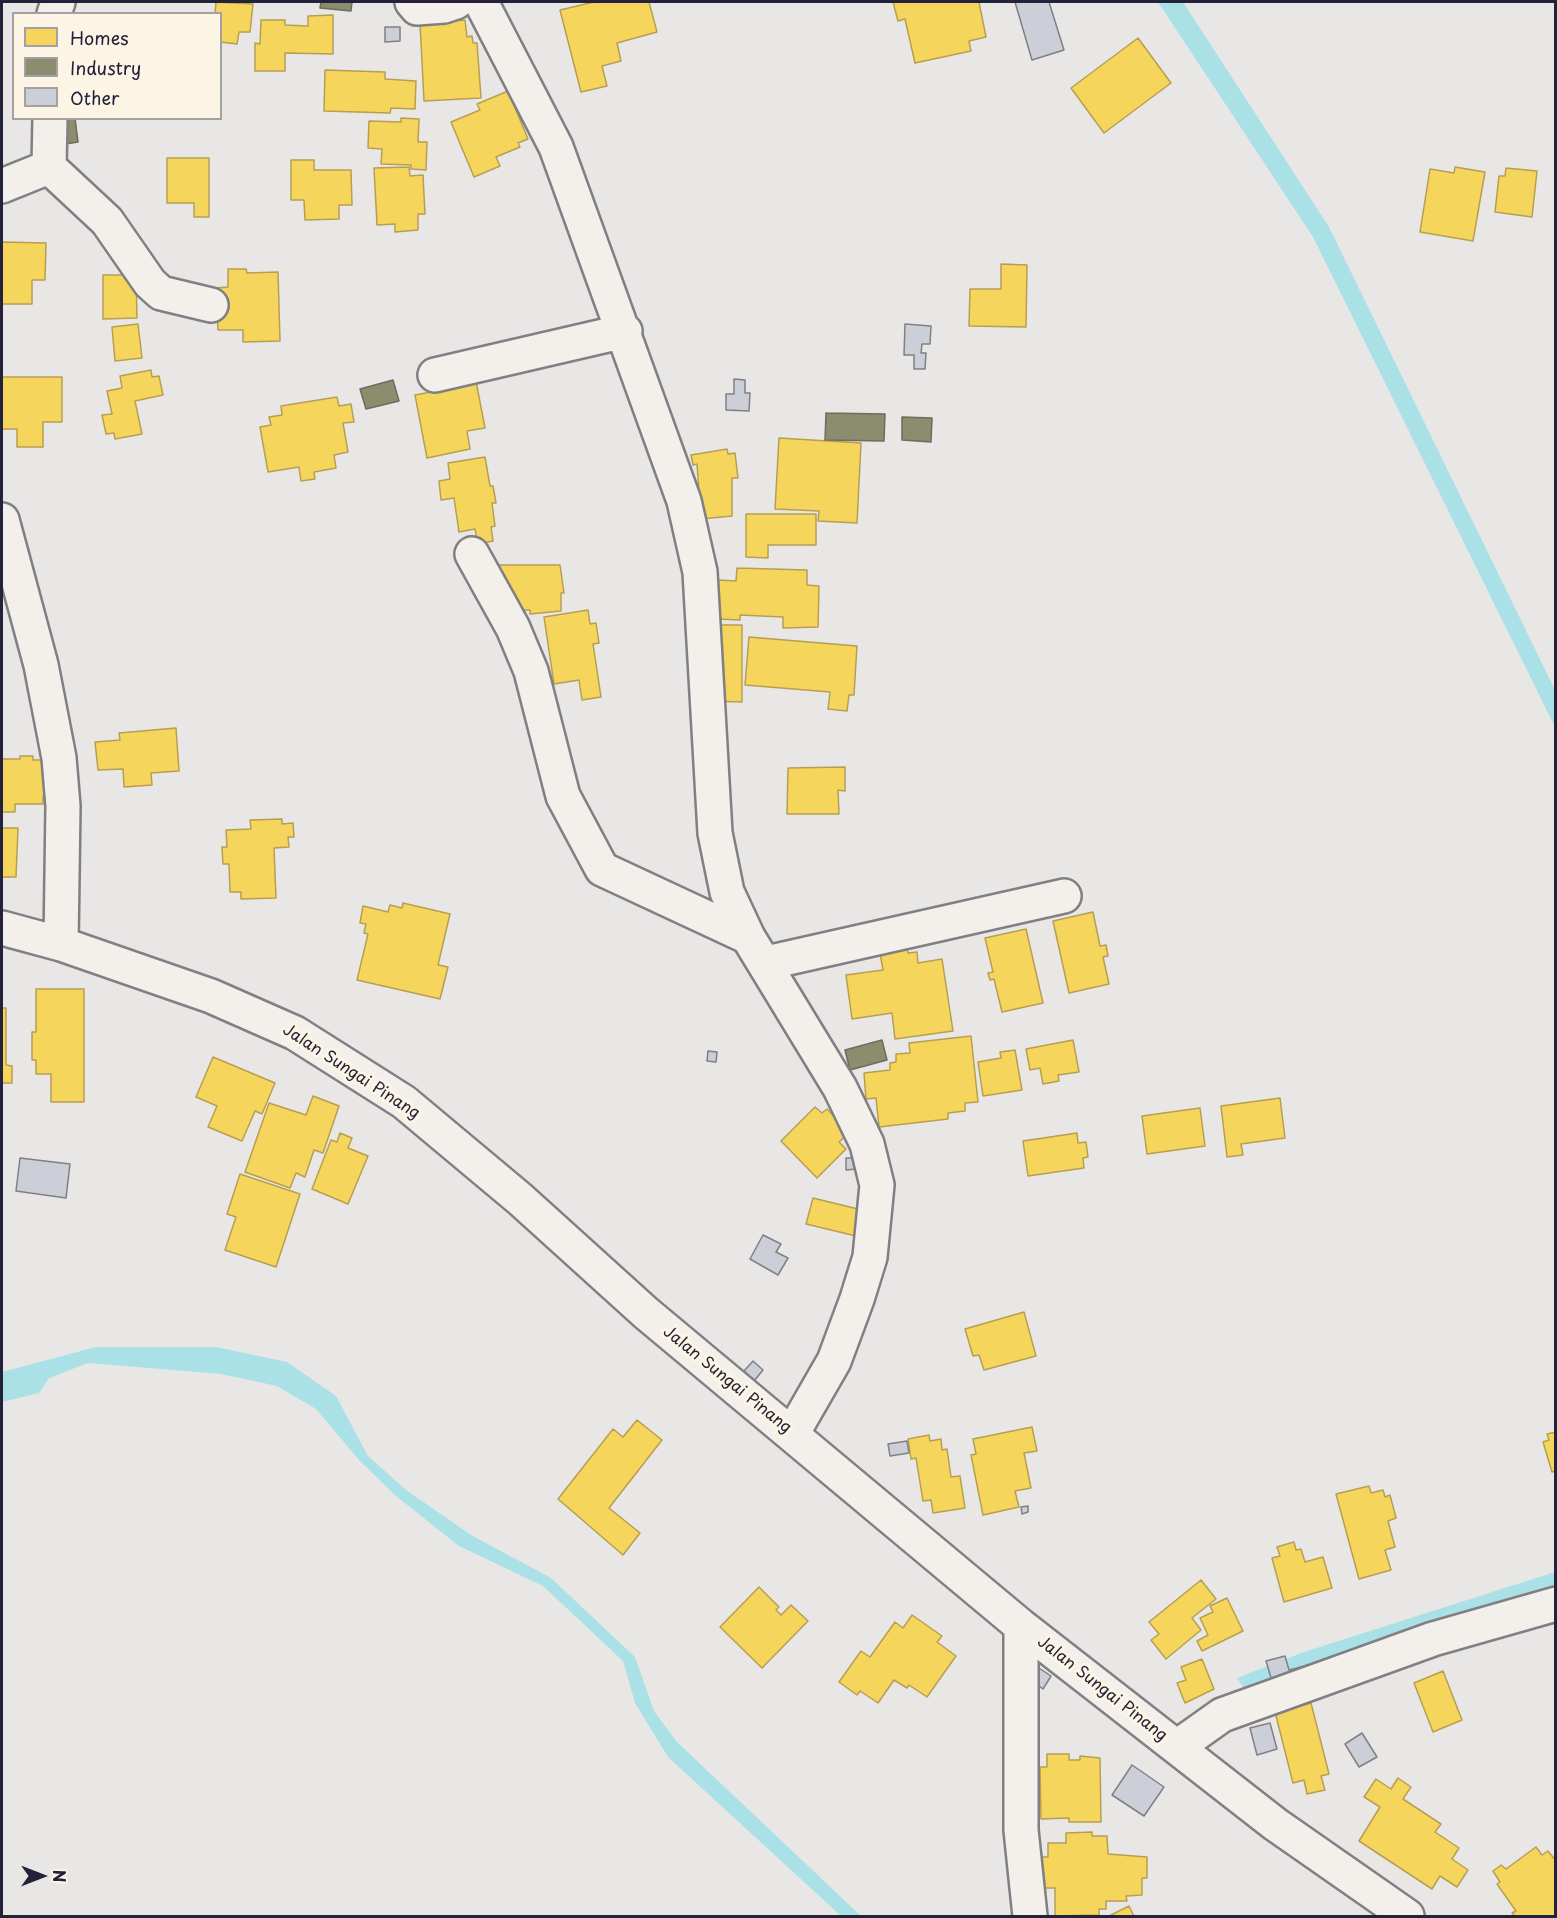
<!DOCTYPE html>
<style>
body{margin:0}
#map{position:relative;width:1557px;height:1918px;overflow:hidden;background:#e9e7e5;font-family:"Playpen Sans",sans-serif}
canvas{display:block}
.frame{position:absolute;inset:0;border:3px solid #22223b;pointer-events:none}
.legend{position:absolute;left:12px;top:12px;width:210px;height:108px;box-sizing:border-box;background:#fcf5e5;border:2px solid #a5a1a1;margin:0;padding:8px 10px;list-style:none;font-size:18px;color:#22223b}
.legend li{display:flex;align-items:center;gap:12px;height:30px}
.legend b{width:30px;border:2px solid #a5a1a1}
.north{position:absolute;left:12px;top:1846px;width:60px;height:60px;-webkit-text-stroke:4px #fcf5e5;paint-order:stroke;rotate:90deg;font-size:16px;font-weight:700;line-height:24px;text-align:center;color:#22223b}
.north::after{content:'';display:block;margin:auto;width:21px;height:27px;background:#22223b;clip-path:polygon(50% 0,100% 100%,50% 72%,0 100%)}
</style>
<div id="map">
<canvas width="1557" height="1918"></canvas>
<div class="frame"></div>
<ul class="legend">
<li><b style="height:16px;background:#f6d55c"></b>Homes</li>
<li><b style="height:16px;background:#8c8c6e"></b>Industry</li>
<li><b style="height:16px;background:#cccfd8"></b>Other</li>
</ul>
<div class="north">N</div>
</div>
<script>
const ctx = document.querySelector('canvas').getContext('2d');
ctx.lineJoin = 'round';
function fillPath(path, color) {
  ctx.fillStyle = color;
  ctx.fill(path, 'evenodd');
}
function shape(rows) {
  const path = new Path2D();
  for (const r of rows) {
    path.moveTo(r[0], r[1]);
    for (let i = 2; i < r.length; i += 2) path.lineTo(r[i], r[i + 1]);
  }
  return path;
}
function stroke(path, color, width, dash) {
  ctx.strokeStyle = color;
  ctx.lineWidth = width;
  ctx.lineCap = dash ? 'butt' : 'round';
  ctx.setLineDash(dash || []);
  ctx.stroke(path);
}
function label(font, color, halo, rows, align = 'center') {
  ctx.font = font + ' "Playpen Sans",sans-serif';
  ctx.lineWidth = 6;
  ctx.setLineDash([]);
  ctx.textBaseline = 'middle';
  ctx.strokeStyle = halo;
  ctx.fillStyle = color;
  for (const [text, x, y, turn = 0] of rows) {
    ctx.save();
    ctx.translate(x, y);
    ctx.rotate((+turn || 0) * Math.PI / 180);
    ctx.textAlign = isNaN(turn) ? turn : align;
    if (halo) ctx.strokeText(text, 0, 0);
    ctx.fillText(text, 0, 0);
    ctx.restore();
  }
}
const water = shape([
 [1158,2,1183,2,1329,227,1555,690,1555,727,1313,237],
 [96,1347,216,1347,287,1362,336,1396,368,1456,406,1490,471,1535,551,1578,635,1657,654,1711,676,1741,861,1916,841,1916,668,1757,635,1703,623,1661,543,1586,459,1546,396,1496,359,1460,316,1409,277,1386,221,1374,88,1363,49,1378,39,1393,2,1402,2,1372],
 [1555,1572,1555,1590,1247,1693,1237,1678,1304,1652]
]);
const homes = shape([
 [216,2,253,4,250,32,239,32,237,44,220,42,220,14,215,14,216,2],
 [594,2,649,2,657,32,617,43,621,61,602,66,607,86,581,92,560,10,594,2],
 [893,2,979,2,986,37,969,41,971,51,915,63,905,19,898,21,893,2],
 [333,15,333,54,285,53,285,71,255,71,255,43,260,44,261,20,285,20,285,25,308,26,308,16,333,15],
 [465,20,467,37,472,36,473,43,477,43,481,98,424,101,420,23,465,20],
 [1138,38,1171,83,1104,133,1071,88,1138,38],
 [325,70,385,72,385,79,416,81,415,109,391,108,390,113,324,111,325,70],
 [508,91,528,139,518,143,520,147,496,157,500,166,474,177,451,122,480,110,477,104,508,91],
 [401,118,419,119,418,142,427,142,426,170,411,169,411,165,381,164,382,149,368,148,369,121,401,122,401,118],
 [167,158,209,158,209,217,194,217,194,203,167,203,167,158],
 [291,160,314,160,314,170,351,170,352,205,339,205,339,219,305,220,304,200,291,200,291,160],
 [409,167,410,176,423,175,425,214,418,214,418,230,395,232,395,224,377,225,374,168,409,167],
 [1455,167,1485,172,1473,241,1420,232,1430,169,1454,173,1455,167],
 [1506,168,1537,171,1532,217,1495,212,1499,176,1505,176,1506,168],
 [2,242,46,243,45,280,32,280,32,304,2,304,2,242],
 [1001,264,1027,265,1026,327,969,326,970,289,1001,289,1001,264],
 [228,269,246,269,247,273,278,272,280,341,243,342,243,330,218,330,216,288,228,287,228,269],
 [103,275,136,275,137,318,103,319,103,275],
 [138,324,142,358,115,361,112,327,138,324],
 [151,370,152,377,159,376,163,395,135,401,142,434,115,439,114,433,106,434,102,415,112,414,107,391,122,388,120,376,151,370],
 [475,376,485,428,467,431,470,449,427,458,415,395,442,390,475,376],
 [2,377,62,377,62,422,43,422,43,447,17,447,17,429,2,429,2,377],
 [337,397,339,406,351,404,354,422,343,423,348,452,334,455,336,468,314,472,315,479,301,481,299,467,268,472,260,427,271,425,269,417,282,415,281,406,337,397],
 [779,438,861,443,857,523,818,521,819,511,775,509,779,438],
 [727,449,728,454,735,453,738,478,732,478,732,516,701,519,697,464,693,465,691,455,727,449],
 [485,457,490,486,493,486,496,503,492,503,495,526,491,527,493,541,478,544,475,529,459,532,454,498,441,500,439,481,450,479,448,463,485,457],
 [746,514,816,514,816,545,768,545,768,558,746,557,746,514],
 [499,565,560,565,564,593,561,593,561,611,530,614,530,610,508,610,500,594,499,565],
 [737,568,807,570,807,585,819,586,818,627,783,628,783,617,740,615,740,620,717,619,718,580,736,581,737,568],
 [588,610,590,624,596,623,599,643,593,644,601,697,582,700,579,680,554,684,544,617,588,610],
 [715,625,742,625,742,702,711,701,715,625],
 [749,637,857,646,854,695,849,695,847,711,828,709,830,692,745,685,749,637],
 [176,728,179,771,151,773,152,785,124,787,123,769,98,770,95,742,120,740,119,733,176,728],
 [20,756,33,756,33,760,49,760,49,797,43,797,43,804,15,804,15,812,2,812,2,759,20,759,20,756],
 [845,767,845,791,838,790,839,814,787,814,788,768,845,767],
 [282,819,282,824,293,823,294,837,288,837,289,847,274,848,276,898,241,899,241,892,230,892,229,864,223,864,222,847,227,847,226,830,251,829,250,820,282,819],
 [2,828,18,828,16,877,2,877,2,828],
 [403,903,450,914,438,965,448,967,440,999,357,980,368,934,364,933,366,924,360,923,363,906,388,912,390,905,402,908,403,903],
 [1093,912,1100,946,1106,945,1108,956,1103,957,1109,984,1069,993,1053,921,1093,912],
 [1026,929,1043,1003,1002,1012,994,979,990,980,988,973,993,972,985,938,1026,929],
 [907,949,908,953,917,952,918,963,942,959,953,1031,895,1039,892,1013,852,1019,846,975,883,970,880,953,907,949],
 [36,989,84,989,84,1102,51,1102,51,1074,36,1074,36,1060,32,1060,32,1032,36,1032,36,989],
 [2,1008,6,1008,6,1065,12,1066,12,1083,2,1083,2,1008],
 [971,1036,978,1102,965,1103,965,1111,948,1113,948,1119,879,1127,876,1098,866,1099,864,1073,890,1070,890,1063,896,1062,896,1054,910,1053,909,1043,971,1036],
 [1073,1040,1079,1072,1058,1075,1059,1081,1043,1084,1040,1068,1030,1070,1026,1049,1073,1040],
 [1015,1050,1022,1090,983,1096,978,1062,1001,1058,1000,1052,1015,1050],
 [213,1057,275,1083,262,1114,255,1111,242,1141,208,1127,217,1106,196,1097,213,1057],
 [313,1096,339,1106,323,1153,314,1150,305,1177,296,1173,290,1188,245,1172,269,1103,306,1115,313,1096],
 [1280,1098,1285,1138,1241,1144,1243,1155,1227,1157,1221,1106,1280,1098],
 [815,1107,822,1113,827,1109,850,1132,839,1142,846,1149,817,1178,781,1141,815,1107],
 [1200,1108,1205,1146,1147,1154,1142,1116,1200,1108],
 [340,1133,352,1138,348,1148,368,1156,348,1204,312,1189,331,1140,337,1142,340,1133],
 [1077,1133,1078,1143,1086,1142,1088,1157,1083,1158,1084,1168,1028,1176,1023,1141,1077,1133],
 [240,1174,300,1194,276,1267,225,1250,236,1217,227,1214,240,1174],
 [813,1198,862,1210,856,1236,806,1224,813,1198],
 [1024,1312,1036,1356,984,1370,979,1355,973,1356,965,1329,1024,1312],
 [637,1420,662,1440,609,1508,640,1533,623,1555,558,1499,613,1429,623,1437,637,1420],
 [1032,1427,1037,1451,1024,1453,1031,1488,1015,1491,1019,1507,983,1515,971,1455,976,1454,973,1439,1032,1427],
 [1556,1432,1556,1471,1552,1472,1543,1442,1549,1440,1547,1434,1556,1432],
 [929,1435,930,1441,941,1439,942,1450,947,1449,951,1477,960,1476,965,1508,933,1513,931,1500,923,1501,916,1458,911,1459,908,1439,929,1435],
 [1369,1486,1371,1493,1383,1490,1385,1497,1390,1495,1396,1518,1388,1521,1395,1547,1385,1550,1391,1570,1359,1579,1336,1494,1369,1486],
 [1294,1542,1296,1550,1301,1549,1305,1562,1323,1557,1332,1588,1284,1602,1272,1558,1280,1556,1277,1547,1294,1542],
 [1201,1580,1216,1599,1192,1618,1201,1630,1166,1659,1151,1640,1159,1634,1149,1622,1201,1580],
 [759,1587,779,1607,776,1610,781,1615,791,1605,808,1621,762,1668,720,1627,759,1587],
 [1227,1598,1243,1631,1202,1651,1197,1641,1208,1635,1200,1618,1213,1612,1210,1606,1227,1598],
 [912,1615,942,1636,937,1642,956,1656,927,1697,909,1685,907,1688,894,1680,878,1703,860,1691,857,1695,839,1682,861,1651,870,1657,895,1622,903,1628,912,1615],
 [1202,1659,1214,1689,1185,1703,1177,1683,1186,1680,1181,1667,1202,1659],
 [1443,1671,1462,1720,1433,1732,1414,1683,1443,1671],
 [1311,1703,1329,1774,1321,1776,1325,1790,1307,1794,1304,1780,1293,1783,1275,1712,1311,1703],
 [1047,1754,1069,1754,1069,1760,1080,1760,1080,1756,1100,1758,1101,1822,1069,1822,1069,1818,1041,1819,1040,1767,1047,1767,1047,1754],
 [1398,1778,1411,1787,1403,1799,1441,1824,1435,1832,1459,1848,1452,1859,1468,1870,1457,1887,1440,1876,1432,1889,1359,1841,1380,1807,1364,1797,1376,1779,1391,1789,1398,1778],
 [1092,1832,1092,1836,1107,1836,1108,1854,1147,1857,1147,1878,1142,1878,1142,1895,1126,1896,1127,1901,1106,1901,1106,1909,1099,1909,1099,1915,1055,1916,1055,1888,1037,1888,1037,1857,1048,1857,1048,1843,1066,1843,1066,1833,1092,1832],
 [1536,1847,1542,1855,1548,1851,1556,1861,1556,1916,1515,1916,1512,1913,1516,1911,1497,1884,1500,1882,1493,1871,1501,1865,1506,1869,1536,1847],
 [1129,1906,1134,1916,1109,1916,1129,1906]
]);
const industry = shape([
 [321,2,352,2,351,11,320,8,321,2],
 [55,118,75,118,78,142,59,145,55,118],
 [393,380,399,401,366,409,360,389,393,380],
 [826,413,885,414,884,441,825,440,826,413],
 [902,417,932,418,931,442,902,440,902,417],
 [882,1040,887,1060,850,1070,845,1050,882,1040]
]);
const building = shape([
 [1015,2,1049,2,1064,50,1032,60,1015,2],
 [385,27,400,27,400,41,385,42,385,27],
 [905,324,931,326,930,344,922,344,921,353,926,353,925,369,914,369,914,355,904,355,905,324],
 [734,379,745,380,745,393,750,393,749,411,726,410,726,394,734,394,734,379],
 [708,1051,717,1052,716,1062,707,1061,708,1051],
 [20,1158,70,1164,66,1198,16,1191,20,1158],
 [846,1158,857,1158,857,1169,846,1170,846,1158],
 [763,1235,781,1244,776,1252,788,1258,778,1275,750,1259,763,1235],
 [753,1361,763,1370,754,1381,744,1371,753,1361],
 [907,1441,909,1453,890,1456,888,1444,907,1441],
 [1028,1506,1028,1512,1022,1514,1021,1507,1028,1506],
 [1285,1656,1289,1670,1308,1665,1312,1677,1274,1688,1266,1661,1285,1656],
 [1039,1668,1051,1676,1043,1689,1031,1680,1039,1668],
 [1270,1723,1277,1749,1257,1755,1250,1728,1270,1723],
 [1362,1733,1377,1757,1359,1767,1345,1744,1362,1733],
 [1132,1765,1164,1787,1144,1816,1112,1795,1132,1765]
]);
const minor = shape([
 [412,2,417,8,444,6,456,2],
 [481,2,556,147,684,501,700,572,715,833,727,892,748,937,840,1088,867,1144,877,1185,870,1257,857,1299,834,1361,792,1434],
 [54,14,58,2],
 [50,118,49,167,107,221,150,283,161,293,211,305],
 [2,186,49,167],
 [435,375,625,331],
 [2,520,41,665,59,758,63,806,61,944],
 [472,554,513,628,531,671,563,796,602,869,748,937],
 [2,928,61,944,211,996,295,1033,404,1102,520,1199,646,1313,1021,1626,1275,1824,1407,1916],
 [766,963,1064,896],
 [1021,1626,1021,1830,1030,1916],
 [1177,1747,1222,1715,1433,1639,1556,1604]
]);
const streetNames = [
 ["Jalan Sungai Pinang",351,1072,33],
 ["Jalan Sungai Pinang",727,1380,39],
 ["Jalan Sungai Pinang",1102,1689,38]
];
fillPath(water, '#a9e1e6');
fillPath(homes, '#f6d55c');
stroke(homes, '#b69f52', 1.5);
fillPath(industry, '#8c8c6e');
stroke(industry, '#6c6c5f', 1.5);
fillPath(building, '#cccfd8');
stroke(building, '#807f83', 1.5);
stroke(minor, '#807f83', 38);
stroke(minor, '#f3f0eb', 33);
label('16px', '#22223b', '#fcf5e5', streetNames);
</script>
